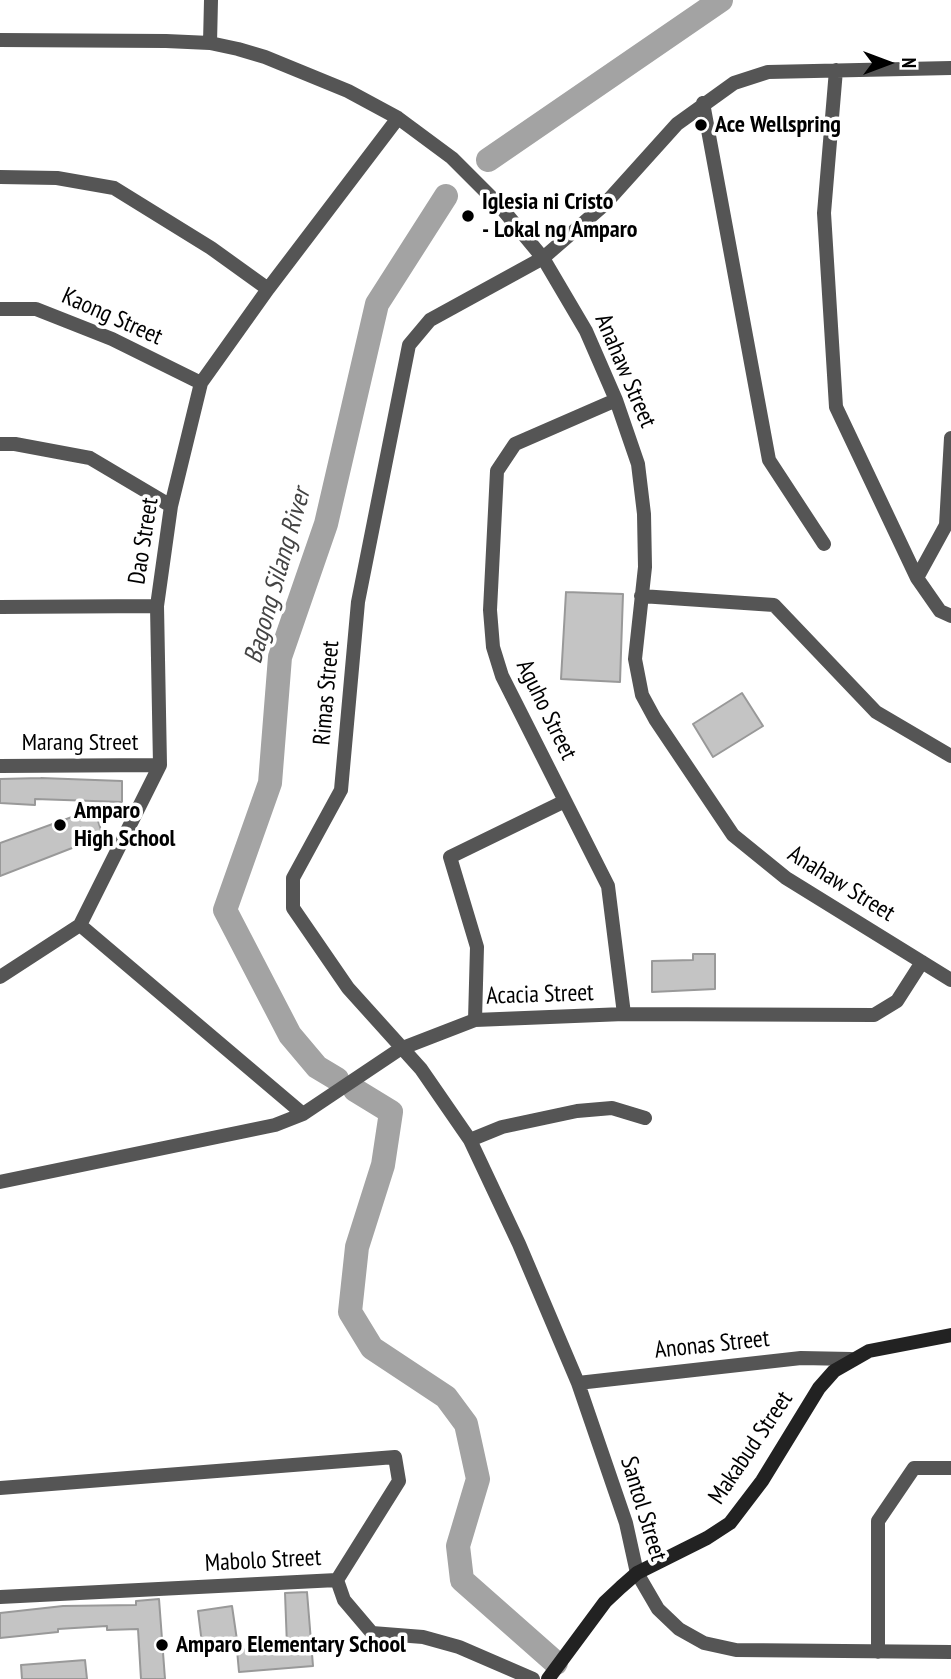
<!DOCTYPE html>
<style>
body{margin:0}
#map{position:relative;width:951px;height:1679px;overflow:hidden;background:#fff;font-family:"PT Sans Narrow",sans-serif}
canvas{display:block}
.north{position:absolute;left:853px;top:28px;width:70px;height:70px;-webkit-text-stroke:5px #fff;paint-order:stroke;rotate:90deg;font-size:19px;font-weight:700;line-height:28px;text-align:center;color:#000}
.north::after{content:'';display:block;margin:auto;width:24px;height:32px;background:#000;clip-path:polygon(50% 0,100% 100%,50% 72%,0 100%)}
</style>
<div id="map">
<canvas width="951" height="1679"></canvas>
<div class="north">N</div>
</div>
<script>
const ctx = document.querySelector('canvas').getContext('2d');
ctx.lineJoin = 'round';
function shape(rows) {
  const path = new Path2D();
  for (const r of rows) {
    path.moveTo(r[0], r[1]);
    for (let i = 2; i < r.length; i += 2) path.lineTo(r[i], r[i + 1]);
  }
  return path;
}
function stroke(path, color, width, dash) {
  ctx.strokeStyle = color;
  ctx.lineWidth = width;
  ctx.lineCap = dash ? 'butt' : 'round';
  ctx.setLineDash(dash || []);
  ctx.stroke(path);
}
function fillPath(path, color) {
  ctx.fillStyle = color;
  ctx.fill(path, 'evenodd');
}
function label(font, color, halo, rows, align = 'center') {
  ctx.font = font + ' "PT Sans Narrow",sans-serif';
  ctx.lineWidth = 7;
  ctx.setLineDash([]);
  ctx.textBaseline = 'middle';
  ctx.strokeStyle = halo;
  ctx.fillStyle = color;
  for (const [text, x, y, turn = 0] of rows) {
    ctx.save();
    ctx.translate(x, y);
    ctx.rotate((+turn || 0) * Math.PI / 180);
    ctx.textAlign = isNaN(turn) ? turn : align;
    if (halo) ctx.strokeText(text, 0, 0);
    ctx.fillText(text, 0, 0);
    ctx.restore();
  }
}
const river = shape([
 [488,160,721,0],
 [337,1079,317,1067,290,1035,225,910,270,783,280,657,326,524,377,304,446,196],
 [355,1090,391,1112,383,1165,357,1247,350,1312,372,1348,446,1397,466,1424,478,1479,458,1546,462,1580,556,1663]
]);
const building = shape([
 [566,592,623,594,620,682,561,679,566,592],
 [742,693,763,726,713,757,693,724,742,693],
 [41,778,122,781,122,802,35,799,35,805,0,803,0,779,41,778],
 [94,809,103,836,0,876,0,843,94,809],
 [693,954,715,954,715,989,652,992,652,961,693,960,693,954],
 [307,1592,313,1666,239,1672,237,1650,287,1646,285,1593,307,1592],
 [159,1599,165,1679,141,1679,138,1629,107,1630,107,1626,58,1629,58,1632,0,1638,0,1613,63,1606,136,1605,136,1601,159,1599],
 [232,1606,238,1647,203,1652,198,1611,232,1606],
 [85,1660,87,1679,22,1679,21,1665,85,1660]
]);
const street = shape([
 [0,40,166,41,210,43,238,49,265,57,348,91,398,118,452,158,499,205,543,258,586,331,616,400,638,464,644,514,645,567,635,659,642,695,655,719,733,835,786,878,951,980],
 [210,43,211,0],
 [951,68,768,72,734,83,677,124,604,205,543,258,430,320,409,345,358,602,341,790,293,878,293,908,348,988,421,1069,470,1140,519,1244,578,1383,626,1523,637,1573,658,1609,679,1629,704,1643,736,1650,951,1652],
 [836,70,824,213,836,407,917,578,940,611,951,616],
 [703,103,769,460,824,544],
 [0,177,57,178,114,188,211,248,268,289],
 [0,309,36,309,112,339,201,383],
 [616,400,515,444,497,471,490,610,493,647,502,676,608,886,624,1014],
 [0,444,15,444,90,458,171,506],
 [917,578,946,525,951,438],
 [641,596,774,605,876,712,951,756],
 [0,607,157,606],
 [0,766,160,765],
 [80,925,303,1114],
 [0,977,80,925,160,765,157,606,171,506,201,383,268,289,398,118],
 [475,1020,477,947,450,857,565,801],
 [470,1140,502,1127,577,1111,612,1108,645,1118],
 [0,1182,275,1125,303,1114,400,1049,475,1020,624,1014,874,1015,897,1001,922,962],
 [578,1383,801,1358,851,1359],
 [0,1488,395,1457,399,1481,337,1580],
 [0,1597,337,1580,344,1600,372,1633,423,1637,459,1647,533,1679],
 [878,1652,878,1521,914,1468,951,1468]
]);
const secondary = shape([
 [548,1679,605,1602,621,1587,637,1573,707,1538,730,1523,762,1481,819,1388,834,1371,869,1351,951,1335]
]);
const markers = [
 [701,125,7,"#000"],
 [468,216,7,"#000"],
 [60,825,7,"#000"],
 [162,1645,7,"#000"]
];
const poiNames = [
 ["Ace Wellspring",715,125],
 ["Iglesia ni Cristo",482,202],
 ["- Lokal ng Amparo",482,230],
 ["Amparo",74,811],
 ["High School",74,839],
 ["Amparo Elementary School",176,1645]
];
const streetNames = [
 ["Kaong Street",112,317,24],
 ["Anahaw Street",625,371,67],
 ["Dao Street",144,541,-81],
 ["Rimas Street",327,693,-85],
 ["Aguho Street",546,710,64],
 ["Marang Street",80,743],
 ["Anahaw Street",841,884,32],
 ["Acacia Street",540,995,-2],
 ["Anonas Street",712,1345,-6],
 ["Makabud Street",751,1448,-56],
 ["Santol Street",643,1509,73],
 ["Mabolo Street",263,1561,-3]
];
const waterNames = [
 ["Bagong Silang River",278,576,-74]
];
stroke(river, '#a3a3a3', 24);
fillPath(building, '#c4c4c4');
stroke(building, '#999', 2);
stroke(street, '#555', 14);
stroke(secondary, '#222', 14);
for (const [x, y, r, color] of markers) {
  const dot = new Path2D();
  dot.arc(x, y, r, 0, 2 * Math.PI);
  ctx.fillStyle = color;
  ctx.fill(dot);
  stroke(dot, '#fff', 2.5);
}
label('bold 24px', '#000', '#fff', poiNames, 'left');
label('24px', '#000', '#fff', streetNames);
label('italic 26px', '#444', '#fff', waterNames);
</script>
